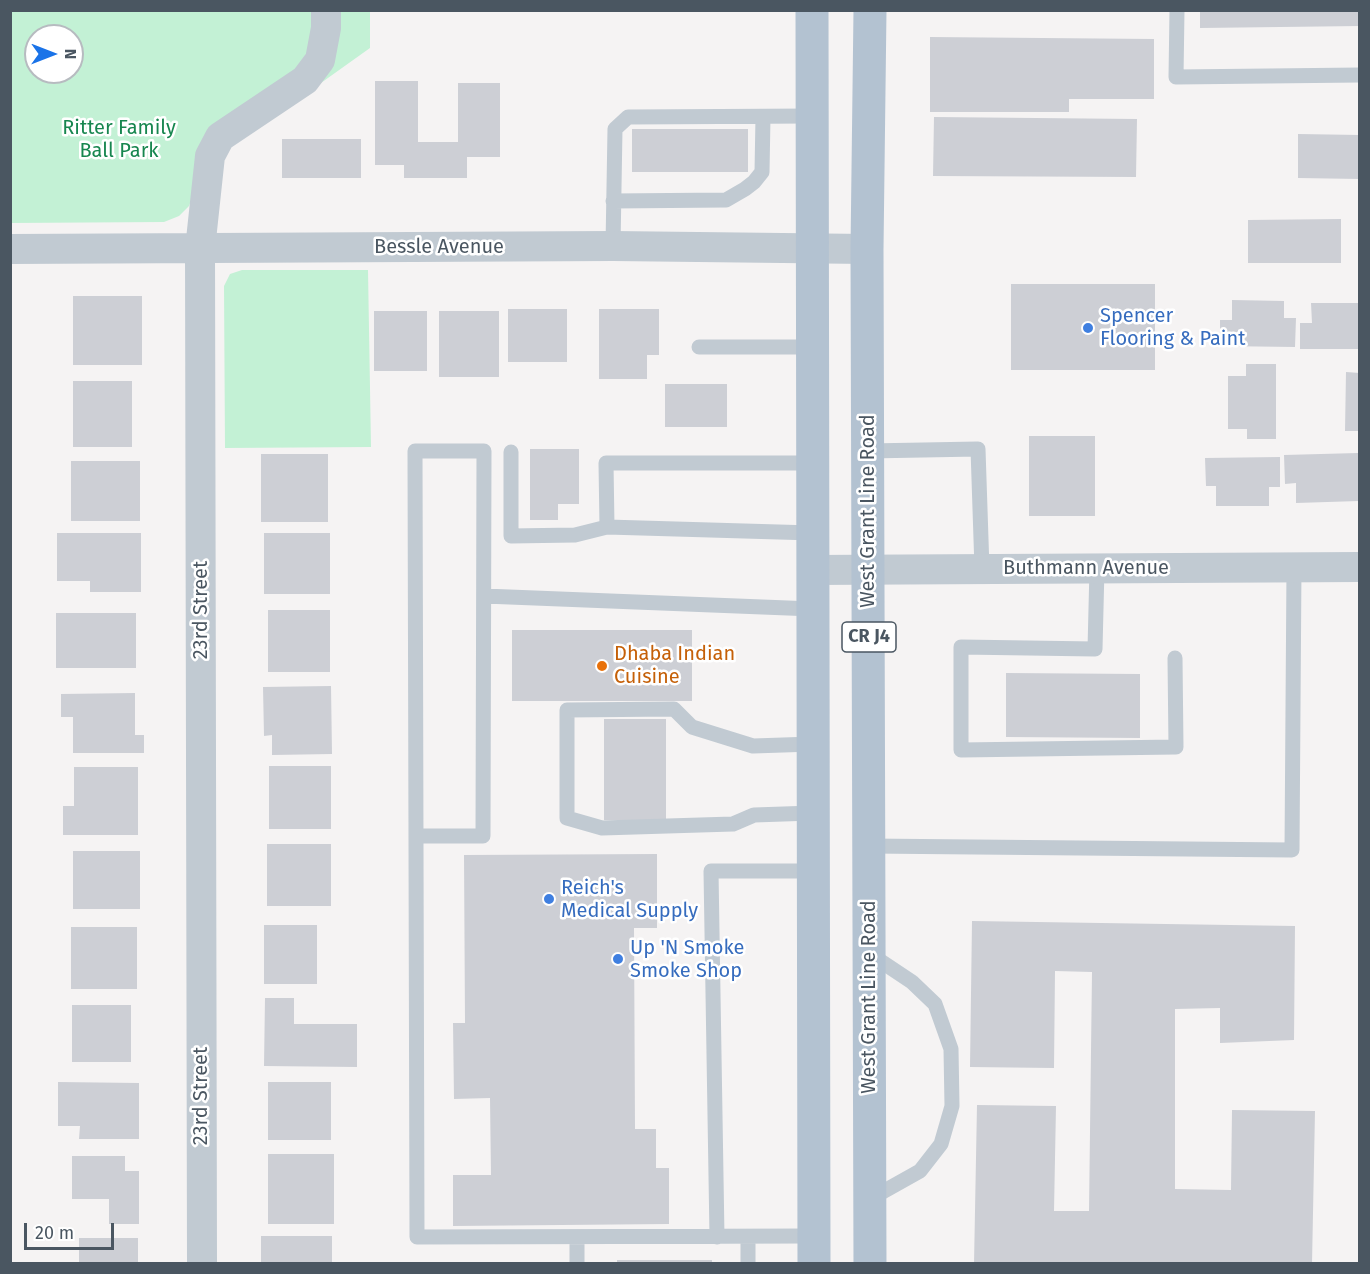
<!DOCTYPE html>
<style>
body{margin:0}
#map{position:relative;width:1370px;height:1274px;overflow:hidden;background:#f5f3f3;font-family:"Fira Sans",sans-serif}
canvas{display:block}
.frame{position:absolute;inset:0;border:12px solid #4a5661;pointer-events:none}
.north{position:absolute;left:24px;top:24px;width:60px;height:60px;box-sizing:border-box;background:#fff;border:2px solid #b7bbc0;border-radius:50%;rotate:90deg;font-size:16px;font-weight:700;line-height:24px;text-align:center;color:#4a5661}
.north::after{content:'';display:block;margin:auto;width:21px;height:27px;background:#1a73e8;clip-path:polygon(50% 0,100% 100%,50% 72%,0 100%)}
.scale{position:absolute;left:24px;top:1223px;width:90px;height:27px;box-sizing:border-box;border:3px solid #4a5661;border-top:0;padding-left:8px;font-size:18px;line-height:21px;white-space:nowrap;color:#4a5661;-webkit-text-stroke:4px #fff;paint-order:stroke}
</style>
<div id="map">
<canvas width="1370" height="1274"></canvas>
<div class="frame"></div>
<div class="north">N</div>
<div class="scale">20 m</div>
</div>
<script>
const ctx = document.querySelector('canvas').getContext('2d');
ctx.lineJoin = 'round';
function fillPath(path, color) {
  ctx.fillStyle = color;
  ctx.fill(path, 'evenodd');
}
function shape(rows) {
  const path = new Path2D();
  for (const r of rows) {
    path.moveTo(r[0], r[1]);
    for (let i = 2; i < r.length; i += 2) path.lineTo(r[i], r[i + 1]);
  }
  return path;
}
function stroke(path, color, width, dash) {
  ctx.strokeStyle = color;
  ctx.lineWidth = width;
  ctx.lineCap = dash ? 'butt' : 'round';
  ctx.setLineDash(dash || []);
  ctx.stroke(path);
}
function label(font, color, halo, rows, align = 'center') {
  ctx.font = font + ' "Fira Sans",sans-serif';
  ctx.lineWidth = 5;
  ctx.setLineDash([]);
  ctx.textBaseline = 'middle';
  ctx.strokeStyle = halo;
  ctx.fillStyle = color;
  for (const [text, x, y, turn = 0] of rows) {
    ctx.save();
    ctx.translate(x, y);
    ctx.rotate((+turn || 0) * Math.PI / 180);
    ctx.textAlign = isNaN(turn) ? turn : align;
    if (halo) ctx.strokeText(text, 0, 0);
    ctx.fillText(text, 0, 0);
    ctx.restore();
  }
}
const green = shape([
 [10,11,370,11,370,48,241,140,202,151,196,188,189,206,179,216,164,222,11,223],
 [36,36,72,36,72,72,36,72],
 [242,270,368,270,371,447,225,448,224,286,230,274]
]);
const building = shape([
 [1200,10,1360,10,1360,26,1200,28],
 [930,37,1154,39,1154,99,1069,99,1069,112,930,112],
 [375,81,418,81,418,142,458,142,458,83,500,83,500,157,467,157,467,178,404,178,404,165,375,165],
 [934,117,1137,119,1136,177,933,176],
 [632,129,748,129,748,172,632,172],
 [1298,134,1360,135,1360,179,1298,178],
 [282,139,361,139,361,178,282,178],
 [1341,219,1341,263,1248,263,1248,220],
 [1011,284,1155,284,1155,370,1011,370],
 [73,296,142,296,142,365,73,365],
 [1232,300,1284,301,1284,318,1296,318,1295,347,1220,346,1220,320,1232,320],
 [1311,303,1360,303,1360,349,1300,349,1300,323,1312,323],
 [508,309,567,309,567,362,508,362],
 [599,309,659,309,659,355,647,355,647,379,599,379],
 [374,311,427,311,427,371,374,371],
 [439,311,499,311,499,377,439,377],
 [1246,364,1276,364,1276,439,1247,439,1247,429,1228,429,1228,376,1246,376],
 [1346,372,1360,373,1360,431,1345,431],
 [73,381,132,381,132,447,73,447],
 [665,384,727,384,727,427,665,427],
 [1029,436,1095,436,1095,516,1029,516],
 [530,449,579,449,579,504,558,504,558,520,530,520],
 [1358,453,1359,501,1296,503,1296,483,1285,484,1284,455],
 [261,454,328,454,328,522,261,522],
 [1280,457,1280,487,1269,487,1269,506,1216,506,1216,486,1206,486,1205,458],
 [71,461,140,461,140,521,71,521],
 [57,533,141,533,141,592,90,592,90,581,57,581],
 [264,533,330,533,330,594,264,594],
 [268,610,330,610,330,672,268,672],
 [56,613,136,613,136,668,56,668],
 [512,630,692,630,692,701,512,701],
 [1006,673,1140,674,1140,738,1006,737],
 [331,686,332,754,272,755,272,735,264,736,263,687],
 [135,693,135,735,144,735,144,753,73,753,73,717,61,717,61,694],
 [604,719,666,719,666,820,604,820],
 [269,766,331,766,331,829,269,829],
 [74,767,138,767,138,835,63,835,63,806,74,806],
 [267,844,331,844,331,906,267,906],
 [73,851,140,851,140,909,73,909],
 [657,854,657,928,634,928,635,1129,656,1129,656,1168,669,1168,669,1224,453,1226,453,1175,491,1175,490,1098,454,1099,453,1023,465,1023,464,855],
 [972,921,1295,926,1294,1040,1220,1043,1220,1008,1175,1009,1175,1189,1231,1190,1232,1110,1315,1111,1312,1264,974,1264,977,1105,1056,1106,1054,1211,1089,1211,1092,972,1055,971,1054,1068,970,1067],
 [264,925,317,925,317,984,264,984],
 [71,927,137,927,137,989,71,989],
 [265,998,294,998,294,1024,357,1024,357,1067,264,1066],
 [72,1005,131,1005,131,1062,72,1062],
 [58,1082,139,1083,139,1139,79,1139,80,1126,58,1126],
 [268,1082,331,1082,331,1140,268,1140],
 [268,1154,334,1154,334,1224,268,1224],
 [72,1156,125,1156,125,1171,139,1171,139,1224,109,1224,109,1199,72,1199],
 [261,1236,332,1236,332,1264,261,1264],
 [79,1238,138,1238,138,1264,79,1264],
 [617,1260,712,1260,712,1264,617,1264]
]);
const lane = shape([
 [1177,10,1176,77,1360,75],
 [613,201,726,200,745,189,754,182,762,172,763,117],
 [613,246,615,129,628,117,812,116],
 [699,347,813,347],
 [868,451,978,449,982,569],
 [511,452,511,536,575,535,607,527],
 [813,463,606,463,607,527,813,533],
 [1097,568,1095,649,961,647,961,750,1176,747,1175,658],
 [484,596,813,609],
 [813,744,753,746,692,727,674,709,567,710,567,818,602,828,733,824,754,815,813,813],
 [416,836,483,836,484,451,415,451,417,1237,814,1236],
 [869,846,1292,850,1294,567],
 [870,954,912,982,935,1004,951,1049,952,1106,941,1144,920,1171,870,1199],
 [717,1237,711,871,813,871],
 [577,1238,577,1264],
 [748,1264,748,1237]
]);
const street = shape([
 [10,249,613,246,867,249],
 [813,570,1360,567],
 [202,1264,200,249,210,156,220,137,305,80,320,60,326,28,326,10]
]);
const primary = shape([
 [812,10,814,1264],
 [870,10,867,249,870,1264]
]);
const markers = [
 [1088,328,6,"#3f7fe0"],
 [602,666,6,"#e8710a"],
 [549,899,6,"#3f7fe0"],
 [618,959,6,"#3f7fe0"]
];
const shields = [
 [869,637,54]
];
const shieldNames = [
 ["CR J4",869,637]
];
const parkNames = [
 ["Ritter Family",119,128],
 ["Ball Park",119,151]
];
const streetNames = [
 ["Bessle Avenue",439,247],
 ["West Grant Line Road",868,511,-90],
 ["Buthmann Avenue",1086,568],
 ["23rd Street",201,610,-90],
 ["West Grant Line Road",869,997,-90],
 ["23rd Street",201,1096,-90]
];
const shopNames = [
 ["Spencer",1100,316],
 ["Flooring & Paint",1100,339],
 ["Reich's",561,888],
 ["Medical Supply",561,911],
 ["Up 'N Smoke",630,948],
 ["Smoke Shop",630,971]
];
const foodNames = [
 ["Dhaba Indian",614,654],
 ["Cuisine",614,677]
];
fillPath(green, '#c3f1d5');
fillPath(building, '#cdcfd5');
stroke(lane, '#c1cad2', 15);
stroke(street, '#c1cad2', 30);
stroke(primary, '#b3c2d1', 33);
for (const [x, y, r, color] of markers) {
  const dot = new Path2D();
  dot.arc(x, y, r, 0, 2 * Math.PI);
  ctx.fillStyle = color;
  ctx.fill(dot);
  stroke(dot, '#fff', 2);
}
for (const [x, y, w] of shields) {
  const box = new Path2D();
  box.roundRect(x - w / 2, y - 15, w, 30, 4.5);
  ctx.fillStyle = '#fff';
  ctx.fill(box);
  stroke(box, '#4a5661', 1.5);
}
label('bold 18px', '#4a5661', null, shieldNames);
label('20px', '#17864f', '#fff', parkNames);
label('20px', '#4a5661', '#fff', streetNames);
label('20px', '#366cbe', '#fff', shopNames, 'left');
label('20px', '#c56008', '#fff', foodNames, 'left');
</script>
